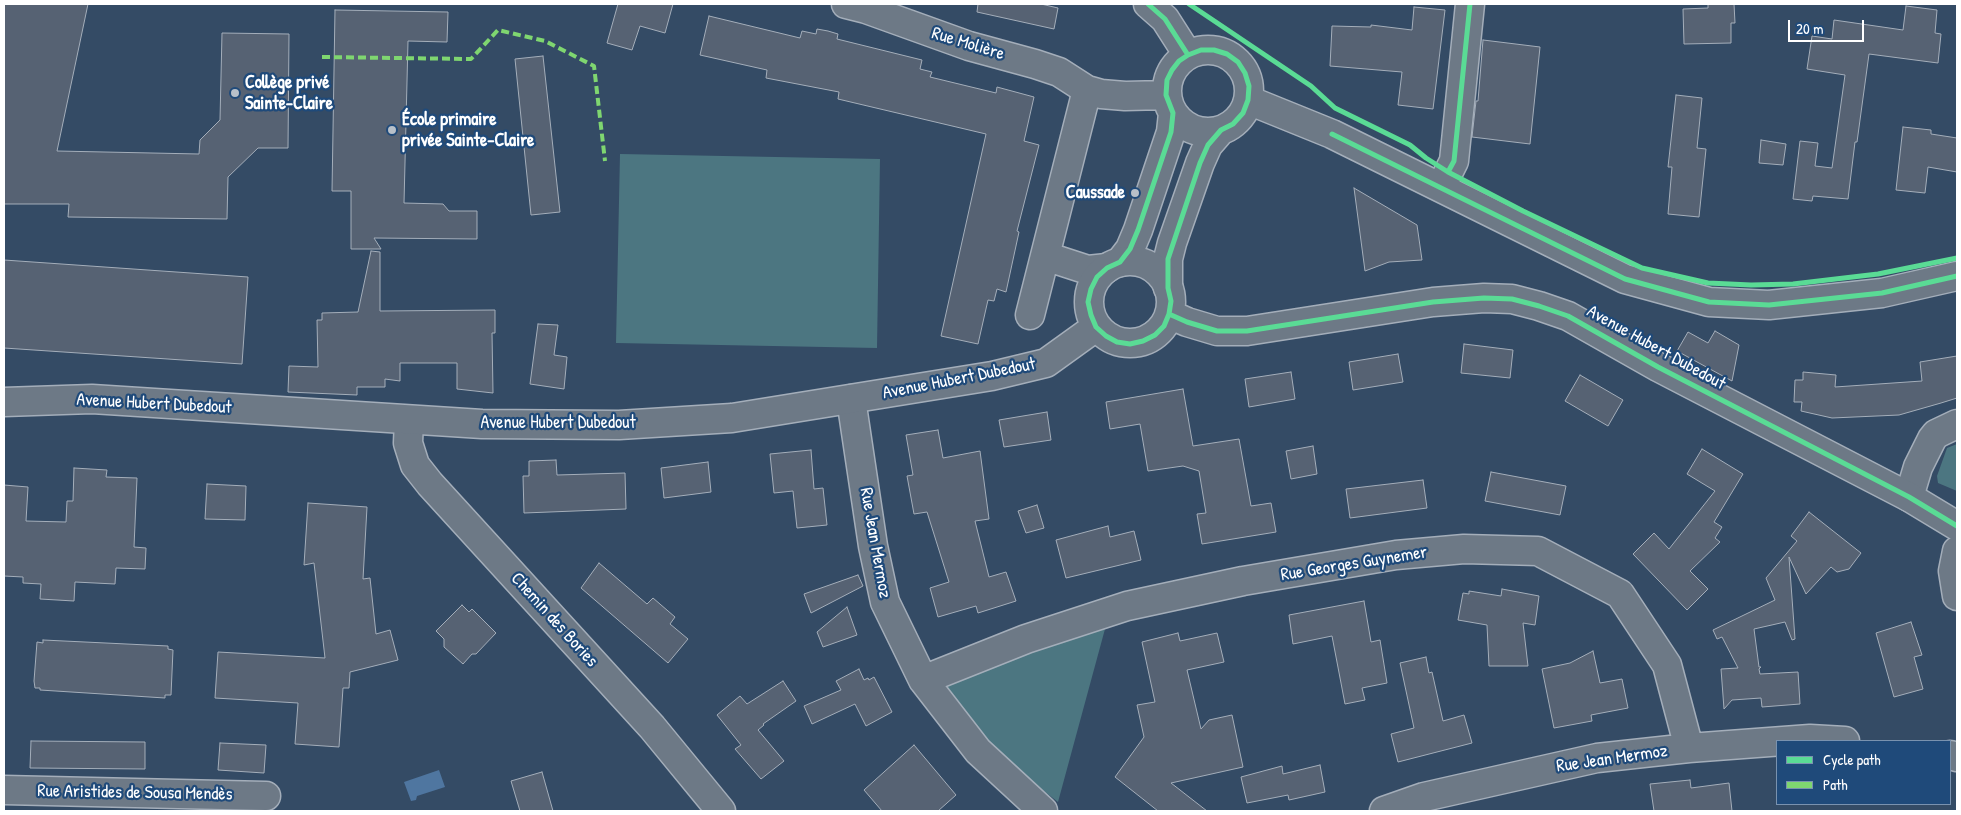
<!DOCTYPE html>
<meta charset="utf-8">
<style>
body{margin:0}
#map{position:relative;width:1961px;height:815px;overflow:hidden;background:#344b65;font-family:"Patrick Hand",sans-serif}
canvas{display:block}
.frame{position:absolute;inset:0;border:5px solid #fff;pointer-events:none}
.legend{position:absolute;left:1776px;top:740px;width:175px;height:65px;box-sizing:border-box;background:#1f4a7a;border:1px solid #7992af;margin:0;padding:6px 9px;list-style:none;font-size:15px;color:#fff}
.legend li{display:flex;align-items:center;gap:10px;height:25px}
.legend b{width:25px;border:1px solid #7992af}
.scale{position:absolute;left:1788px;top:20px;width:76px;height:22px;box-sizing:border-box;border:2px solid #fff;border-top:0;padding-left:6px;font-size:15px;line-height:18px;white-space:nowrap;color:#fff;-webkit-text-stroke:4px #1f4a7a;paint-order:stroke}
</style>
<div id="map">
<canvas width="1961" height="815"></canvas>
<div class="frame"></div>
<ul class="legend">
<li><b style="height:6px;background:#5adb95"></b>Cycle path</li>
<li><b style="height:6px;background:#7fd670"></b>Path</li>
</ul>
<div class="scale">20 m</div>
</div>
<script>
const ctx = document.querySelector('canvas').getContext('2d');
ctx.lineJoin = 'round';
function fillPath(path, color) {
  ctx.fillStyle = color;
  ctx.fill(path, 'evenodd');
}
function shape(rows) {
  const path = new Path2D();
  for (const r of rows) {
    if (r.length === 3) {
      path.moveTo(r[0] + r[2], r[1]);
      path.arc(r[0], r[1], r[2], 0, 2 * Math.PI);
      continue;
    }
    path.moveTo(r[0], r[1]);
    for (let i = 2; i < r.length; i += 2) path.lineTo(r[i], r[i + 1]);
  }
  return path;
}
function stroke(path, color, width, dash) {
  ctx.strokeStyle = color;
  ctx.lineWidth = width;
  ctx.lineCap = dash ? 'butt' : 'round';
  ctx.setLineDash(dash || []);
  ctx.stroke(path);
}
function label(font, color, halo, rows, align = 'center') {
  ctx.font = font + ' "Patrick Hand",sans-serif';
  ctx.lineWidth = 4.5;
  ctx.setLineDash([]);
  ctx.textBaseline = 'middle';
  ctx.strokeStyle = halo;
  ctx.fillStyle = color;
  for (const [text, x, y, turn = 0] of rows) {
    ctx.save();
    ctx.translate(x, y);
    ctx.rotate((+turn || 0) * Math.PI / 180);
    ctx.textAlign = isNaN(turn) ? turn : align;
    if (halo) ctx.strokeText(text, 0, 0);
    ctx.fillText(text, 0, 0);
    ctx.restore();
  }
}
const green = shape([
 [620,154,880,159,877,348,616,343],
 [1957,444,1957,491,1938,483,1937,476,1947,448],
 [1105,629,1058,802,1021,773,983,737,944,687,990,666,1060,642]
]);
const water = shape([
 [439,770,445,787,417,796,416,800,411,801,404,782]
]);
const building = shape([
 [4,4,88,4,57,151,199,154,200,140,220,120,222,33,289,34,288,148,258,148,228,177,227,219,68,217,69,204,4,204,4,4],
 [618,4,673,4,665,33,640,26,632,50,607,43,618,4],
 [978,4,1041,4,1058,8,1054,29,977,12,978,4],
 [1708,4,1734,4,1735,23,1731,23,1731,43,1684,44,1683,9,1708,8,1708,4],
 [1906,6,1937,10,1935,33,1941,34,1938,63,1869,54,1857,142,1855,142,1848,199,1813,196,1812,201,1793,199,1800,141,1818,143,1815,166,1832,168,1845,75,1807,69,1812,36,1832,39,1834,20,1903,30,1906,6],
 [1414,7,1445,10,1433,109,1398,105,1402,72,1330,66,1332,26,1371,27,1371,25,1412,30,1414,7],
 [335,10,448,12,447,42,408,41,404,203,443,204,449,211,477,211,477,239,374,238,381,249,351,249,351,191,332,191,335,10],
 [709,16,800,38,802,31,816,34,817,29,828,31,838,34,837,39,922,60,920,69,932,72,930,77,996,93,997,87,1034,97,1024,141,1039,145,1017,231,1019,232,1006,292,997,289,994,301,988,300,978,344,941,336,986,134,838,99,839,92,766,78,767,70,700,55,709,16],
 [1483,40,1540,47,1530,144,1472,137,1476,101,1478,101,1483,40],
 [543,56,560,212,531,215,515,59,543,56],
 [1676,95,1702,98,1697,148,1706,149,1699,217,1668,214,1672,167,1668,167,1676,95],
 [1903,127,1931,130,1931,134,1957,138,1957,172,1928,167,1925,193,1896,190,1903,127],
 [1761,140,1786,144,1783,165,1759,163,1761,140],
 [1354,188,1417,225,1422,260,1389,262,1365,271,1354,188],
 [371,251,380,252,380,311,495,310,495,333,492,333,493,393,457,389,457,363,400,363,400,381,385,379,385,387,357,387,357,395,288,392,289,366,318,367,317,320,322,320,322,313,358,312,371,251],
 [4,260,248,277,242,364,4,348,4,260],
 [538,324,558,325,554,355,567,357,564,389,530,384,538,324],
 [1715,331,1739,345,1732,381,1677,351,1688,332,1708,343,1715,331],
 [1464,344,1513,350,1510,378,1461,373,1464,344],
 [1398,354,1403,382,1353,390,1349,362,1398,354],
 [1957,356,1957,398,1941,403,1899,415,1832,418,1801,411,1802,402,1794,402,1795,380,1803,380,1803,372,1836,375,1835,387,1922,381,1920,362,1957,356],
 [1291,372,1295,399,1249,407,1245,379,1291,372],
 [1580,375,1623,400,1608,426,1565,401,1580,375],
 [1183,389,1193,446,1239,439,1251,506,1271,503,1276,532,1202,544,1197,514,1206,513,1199,471,1183,466,1148,471,1140,424,1110,429,1106,402,1183,389],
 [1047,412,1051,440,1004,447,999,420,1047,412],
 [938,430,943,458,980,451,989,519,975,521,989,577,1006,572,1016,601,978,613,976,606,938,617,930,588,949,582,927,512,914,514,907,476,913,475,906,435,938,430],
 [1313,446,1317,474,1291,479,1286,451,1313,446],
 [1702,449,1743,474,1714,522,1722,527,1715,538,1720,542,1690,571,1708,589,1687,610,1633,554,1654,533,1669,549,1715,491,1687,474,1702,449],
 [811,450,814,489,823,488,827,525,797,528,793,491,774,493,770,454,811,450],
 [556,460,557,475,625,473,626,509,524,513,523,476,529,476,529,461,556,460],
 [708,462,711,492,664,498,661,468,708,462],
 [74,468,107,470,106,477,137,478,134,547,146,548,145,569,116,568,115,584,75,582,74,601,40,599,41,584,23,583,23,577,4,576,4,485,28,487,26,521,66,522,67,501,73,501,74,468],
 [1491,472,1566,486,1560,515,1485,501,1491,472],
 [1423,480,1427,508,1350,518,1346,489,1423,480],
 [207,484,246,486,245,520,205,519,207,484],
 [308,503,367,507,363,579,370,578,376,634,390,630,398,660,350,672,349,688,343,688,339,747,295,744,298,703,215,698,218,652,325,658,314,563,304,565,308,503],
 [1037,505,1044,528,1026,533,1018,511,1037,505],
 [1809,512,1861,553,1849,569,1837,572,1831,567,1806,594,1789,557,1795,639,1792,640,1785,622,1754,629,1759,667,1761,667,1759,669,1760,674,1798,672,1800,704,1762,707,1761,698,1732,700,1724,709,1721,669,1738,668,1722,637,1717,639,1713,630,1775,600,1766,578,1797,541,1791,536,1809,512],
 [1108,526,1110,537,1134,531,1141,560,1066,578,1056,540,1108,526],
 [599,563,647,604,653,598,675,617,670,624,688,639,668,663,581,588,599,563],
 [858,575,863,586,811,613,804,594,858,575],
 [1502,589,1539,596,1535,625,1523,623,1528,666,1489,666,1487,625,1458,620,1463,593,1469,594,1469,591,1501,596,1502,589],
 [1364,601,1371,642,1380,640,1387,683,1362,688,1365,700,1345,704,1332,636,1293,644,1289,615,1364,601],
 [462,605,469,612,472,609,496,633,476,654,472,654,463,664,444,647,444,639,436,631,462,605],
 [847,607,857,635,823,647,817,632,847,607],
 [1911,622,1922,655,1914,657,1923,689,1894,697,1876,633,1911,622],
 [1178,633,1180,641,1217,633,1224,662,1187,670,1201,729,1209,720,1232,715,1243,767,1171,783,1207,811,1158,811,1115,777,1144,737,1137,705,1155,702,1142,642,1178,633],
 [43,640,168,646,168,649,173,650,171,695,165,695,165,698,40,690,40,688,35,688,34,681,37,642,43,643,43,640],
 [1593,651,1600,683,1622,679,1628,708,1591,715,1592,721,1554,728,1542,669,1570,663,1593,651],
 [1426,657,1429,673,1432,672,1443,721,1464,715,1472,743,1398,762,1391,734,1414,728,1400,663,1426,657],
 [859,669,864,680,868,678,869,680,874,677,892,712,866,726,855,704,812,724,804,706,841,690,836,681,859,669],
 [783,681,796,701,763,724,764,725,758,730,784,761,761,779,735,749,741,745,717,715,740,696,747,704,783,681],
 [31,741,145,742,145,769,30,768,31,741],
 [220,743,266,745,264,773,218,770,220,743],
 [914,745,956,795,938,811,882,811,864,790,914,745],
 [1320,765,1325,792,1289,800,1288,795,1247,803,1241,777,1282,766,1283,774,1320,765],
 [542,772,553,811,520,811,511,781,542,772],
 [1690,780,1691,788,1729,783,1732,811,1654,811,1650,784,1690,780]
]);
const minor = shape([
 [846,4,866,9,969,46,1035,64,1059,72,1087,90,1101,94,1125,96,1166,95],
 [1148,4,1165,19,1188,55],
 [1208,91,41],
 [1248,100,1332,134,1625,279,1709,302,1769,305,1882,293,1957,276],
 [1441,187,1454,161,1470,4],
 [1045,256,1088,270,1107,268],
 [1120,262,1130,249,1138,230,1171,132,1173,113],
 [1168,288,1168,259,1172,243,1200,163,1208,145,1221,130],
 [1030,315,1087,90],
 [851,399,873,546,885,602,923,680,978,751,1043,811],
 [409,420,408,443,415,465,430,484,652,727,721,811],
 [1909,497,1918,467,1932,439,1936,434,1957,424],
 [923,680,1026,639,1127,606,1243,581,1396,555,1464,549,1538,551,1620,594,1667,665,1689,748],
 [1950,755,1957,757],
 [4,790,266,796],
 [1384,811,1424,797,1597,758,1689,748,1810,739,1845,741]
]);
const major = shape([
 [1130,302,41],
 [1169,314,1187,322,1217,331,1247,331,1433,302,1484,298,1512,299,1539,306,1568,316,1658,367,1909,497,1957,526],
 [4,402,92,399,482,424,619,425,732,418,992,376,1046,363,1096,327],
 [1957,551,1953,571,1957,596]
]);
const quiet = shape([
 [322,57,471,59,498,30,545,41,594,66,605,161]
]);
const cycleway = shape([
 [1148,4,1165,19,1188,55],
 [1189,4,1311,86,1335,108,1410,145,1426,158,1448,172,1523,211,1642,268,1708,283,1751,285,1793,284,1878,274,1957,258],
 [1201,50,1214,50,1227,54,1238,62,1245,73,1249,86,1248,100,1243,113,1233,124,1221,130,1208,145,1200,163,1168,259,1168,288,1171,301,1169,314,1164,326,1155,335,1143,341,1130,344,1117,342,1106,336,1096,327,1091,315,1088,302,1091,289,1097,277,1107,268,1120,262,1130,249,1138,230,1171,132,1173,113,1166,95,1167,80,1172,70,1179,61,1188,55,1201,50],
 [1332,134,1625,279,1709,302,1769,305,1882,293,1957,276],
 [1448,172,1454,161,1470,4],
 [1169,314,1187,322,1217,331,1247,331,1433,302,1484,298,1512,299,1539,306,1568,316,1658,367,1909,497,1957,526]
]);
const markers = [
 [235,93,5,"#b8c0c9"],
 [392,130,5,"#b8c0c9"],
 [1135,193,5,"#b8c0c9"]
];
const streetNames = [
 ["Rue Molière",968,44,17],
 ["Avenue Hubert Dubedout",1656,348,29],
 ["Avenue Hubert Dubedout",959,379,-11],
 ["Avenue Hubert Dubedout",154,404,3],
 ["Avenue Hubert Dubedout",558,423],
 ["Rue Jean Mermoz",875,543,80],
 ["Rue Georges Guynemer",1354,564,-9],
 ["Chemin des Bories",554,620,48],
 ["Rue Jean Mermoz",1612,759,-8],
 ["Rue Aristides de Sousa Mendès",135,793,1]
];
const poiNames = [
 ["Collège privé",245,83],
 ["Sainte-Claire",245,104],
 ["École primaire",402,120],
 ["privée Sainte-Claire",402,141],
 ["Caussade",1125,193,"right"]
];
fillPath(green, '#4c7681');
fillPath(water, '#4f76a0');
fillPath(building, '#566273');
stroke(building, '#a4aeba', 1);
stroke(minor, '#a4aeba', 31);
stroke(major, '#a4aeba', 31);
stroke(minor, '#6d7986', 28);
stroke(major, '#6d7986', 28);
stroke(quiet, '#7fd670', 4, [8, 4]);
stroke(cycleway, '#5adb95', 5);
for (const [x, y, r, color] of markers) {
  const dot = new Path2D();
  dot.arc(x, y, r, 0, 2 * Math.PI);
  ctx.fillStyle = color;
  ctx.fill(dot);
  stroke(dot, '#1f4a7a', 2);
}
label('18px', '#fff', '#1f4a7a', streetNames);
label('bold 18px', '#fff', '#1f4a7a', poiNames, 'left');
</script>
